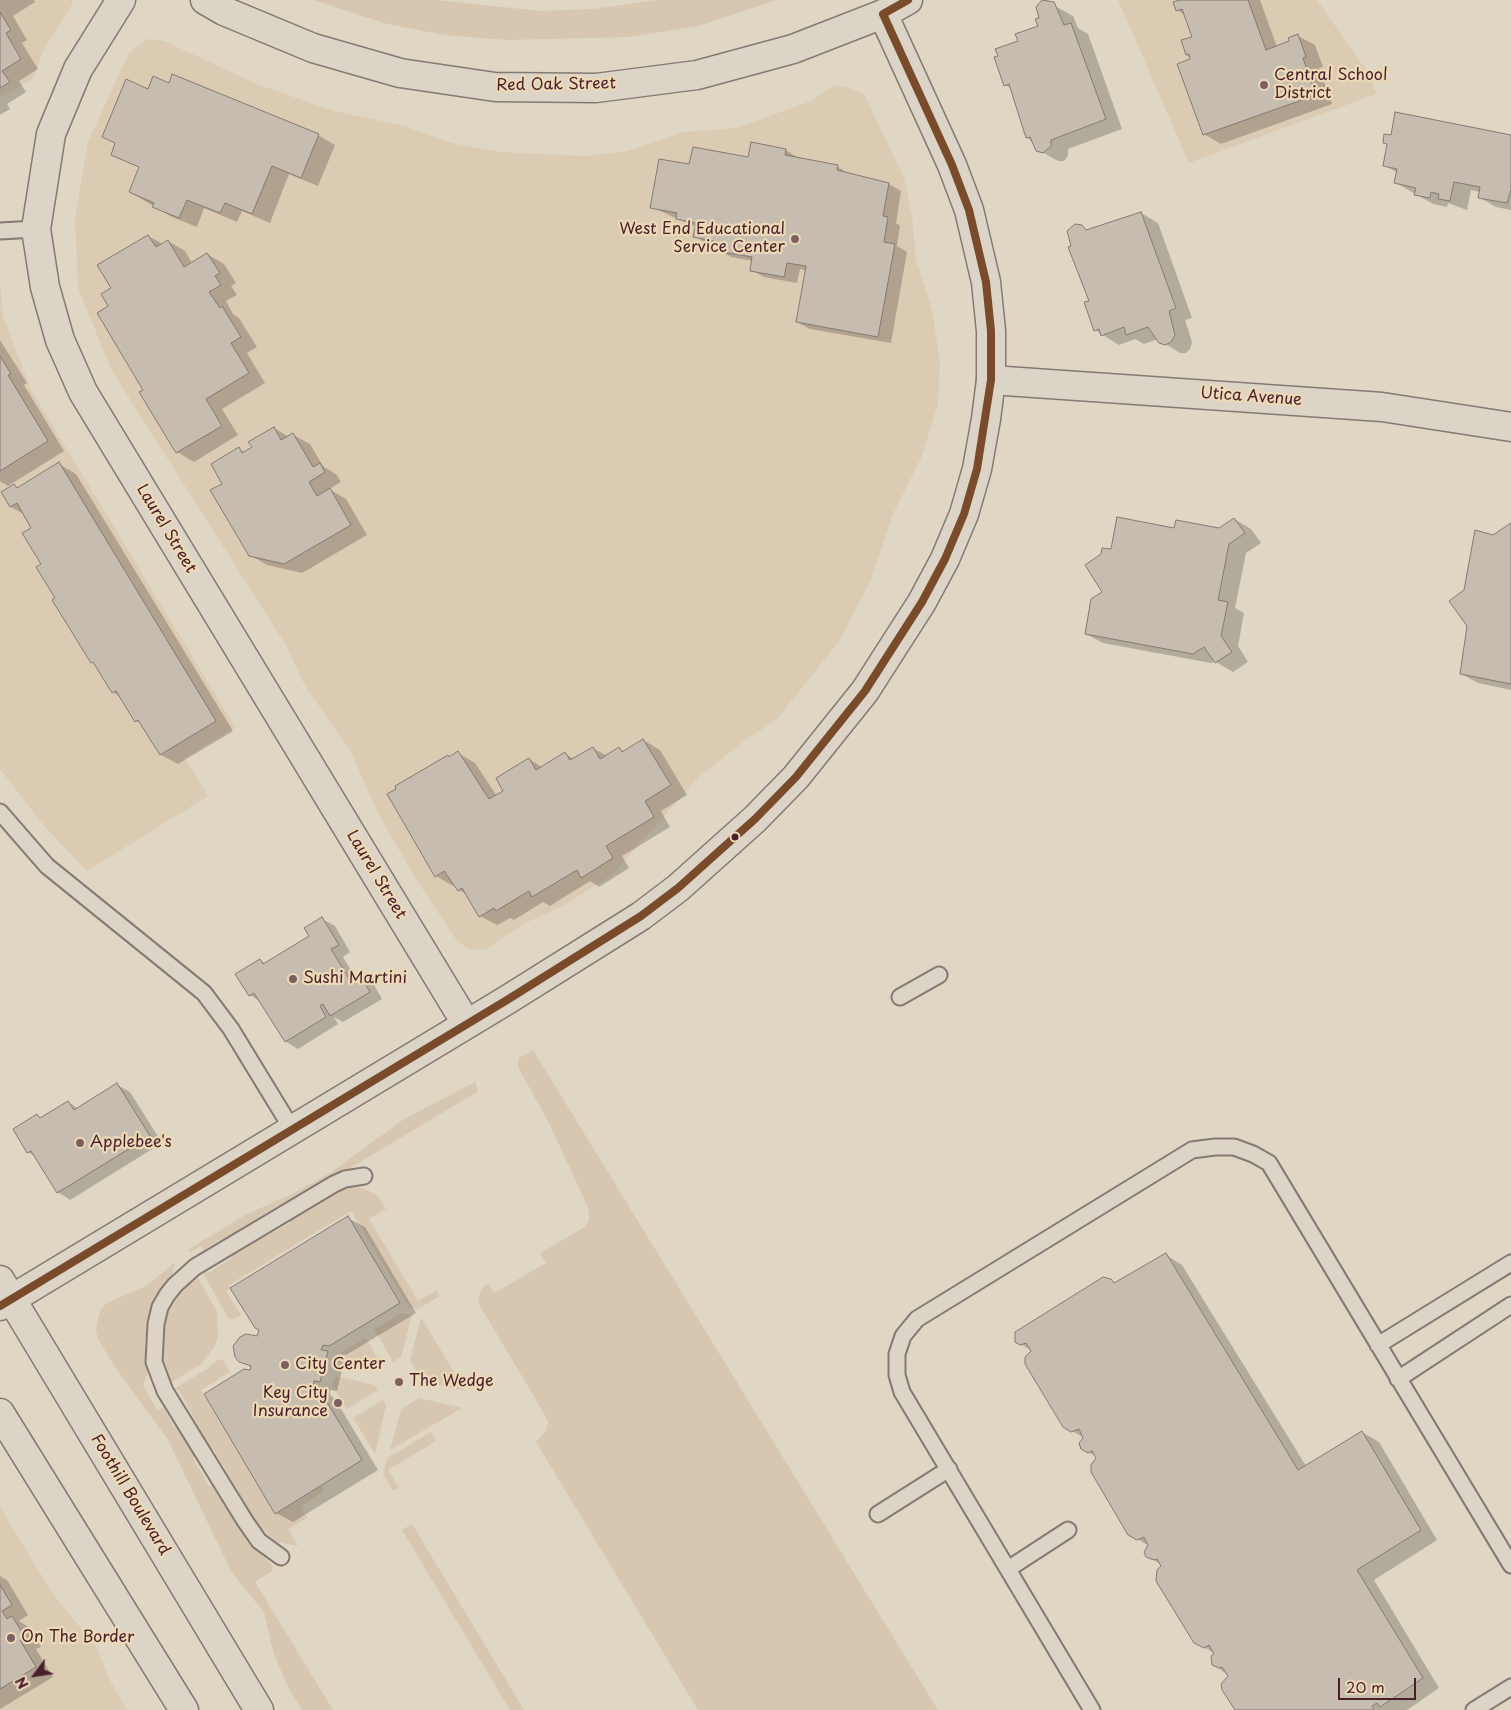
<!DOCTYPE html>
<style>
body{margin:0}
#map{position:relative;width:1511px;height:1710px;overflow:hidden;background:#dfd6c3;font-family:"Playpen Sans",sans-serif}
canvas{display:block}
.north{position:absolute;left:10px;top:1650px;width:50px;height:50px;-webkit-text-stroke:4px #ecd9b6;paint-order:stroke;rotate:239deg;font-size:14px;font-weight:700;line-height:20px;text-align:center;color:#4a1f2b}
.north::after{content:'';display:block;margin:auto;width:18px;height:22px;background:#4a1f2b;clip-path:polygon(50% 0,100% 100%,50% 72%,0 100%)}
.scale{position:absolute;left:1338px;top:1678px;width:78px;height:22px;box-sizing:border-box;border:2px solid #4a1f2b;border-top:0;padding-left:6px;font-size:15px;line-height:18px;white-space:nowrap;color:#4a1f2b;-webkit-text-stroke:4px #ecd9b6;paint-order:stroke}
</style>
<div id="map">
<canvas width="1511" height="1710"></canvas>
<div class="north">N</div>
<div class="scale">20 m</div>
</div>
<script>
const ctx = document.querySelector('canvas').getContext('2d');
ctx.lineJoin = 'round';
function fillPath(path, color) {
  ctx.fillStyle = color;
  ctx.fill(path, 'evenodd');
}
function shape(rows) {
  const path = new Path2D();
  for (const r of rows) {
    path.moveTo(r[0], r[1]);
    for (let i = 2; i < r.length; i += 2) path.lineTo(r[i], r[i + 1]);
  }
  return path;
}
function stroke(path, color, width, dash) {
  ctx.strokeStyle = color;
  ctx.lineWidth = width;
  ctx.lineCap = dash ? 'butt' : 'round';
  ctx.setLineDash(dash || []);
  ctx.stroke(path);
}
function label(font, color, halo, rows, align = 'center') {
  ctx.font = font + ' "Playpen Sans",sans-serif';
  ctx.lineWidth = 4.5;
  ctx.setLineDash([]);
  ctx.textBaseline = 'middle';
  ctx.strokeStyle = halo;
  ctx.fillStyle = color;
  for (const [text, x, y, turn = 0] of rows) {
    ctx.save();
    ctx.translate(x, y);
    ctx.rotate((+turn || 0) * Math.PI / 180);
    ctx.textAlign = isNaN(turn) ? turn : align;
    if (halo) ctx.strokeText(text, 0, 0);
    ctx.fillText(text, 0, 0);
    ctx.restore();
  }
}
const built = shape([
 [0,0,72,0,73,3,43,51,33,79,0,98],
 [1118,0,1317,0,1371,77,1376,94,1189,163],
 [147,39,164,41,257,84,334,111,405,126,451,143,500,152,586,156,627,151,684,132,736,128,811,101,835,85,851,88,864,94,904,178,912,216,916,259,932,310,940,363,938,404,922,456,893,514,870,582,840,640,777,719,744,741,699,777,612,875,563,906,523,924,485,950,467,949,455,938,416,879,380,817,350,750,305,686,287,647,112,371,78,288,75,219,88,142,129,53],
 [0,280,3,316,31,390,235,727,185,758,208,796,87,871,45,827,0,769],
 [0,1507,53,1594,97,1648,108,1677,127,1710,0,1710]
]);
const green = shape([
 [314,0,436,0,540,11,593,9,656,0,777,0,698,26,630,37,506,40,445,35,387,24],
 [533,1050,938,1710,698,1710,536,1442,546,1431,548,1422,545,1415,480,1306,478,1298,483,1287,488,1284,494,1293,546,1263,540,1253,585,1227,589,1220,588,1207,548,1121,518,1067,519,1058],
 [475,1082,478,1089,477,1092,357,1164,283,1207,278,1205,258,1218,256,1222,224,1241,219,1240,204,1250,201,1246,190,1252,188,1250,245,1215,292,1194,330,1173,404,1119],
 [344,1187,362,1188,377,1195,386,1209,369,1219,418,1301,437,1290,440,1296,418,1309,409,1307,351,1211,229,1285,230,1288,226,1291,241,1315,234,1319,228,1318,202,1271,208,1273,232,1258,232,1255,263,1235,267,1236,290,1223,290,1219],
 [175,1262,172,1277,157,1298,147,1328,145,1344,149,1368,143,1386,158,1411,163,1407,174,1427,178,1425,195,1455,194,1460,209,1486,213,1486,247,1541,273,1566,272,1571,255,1582,333,1710,302,1710,286,1683,273,1651,264,1612,232,1573,168,1440,115,1367,98,1339,96,1330,98,1318,101,1309,107,1303,148,1285],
 [197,1276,217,1312,218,1335,215,1346,201,1364,170,1383,163,1365,162,1345,164,1327,168,1310,177,1296],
 [402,1313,412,1315,401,1357,393,1362,374,1329],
 [421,1317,465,1391,423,1381,410,1360],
 [366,1338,383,1368,379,1370,339,1359,341,1352],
 [219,1359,224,1361,230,1372,201,1390,275,1513,321,1486,324,1491,301,1506,307,1518,288,1529,298,1546,277,1542,262,1529,227,1478,228,1474,214,1450,210,1449,179,1390,174,1389,207,1369],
 [335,1376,375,1385,378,1390,347,1409,332,1385],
 [419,1398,462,1408,390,1450,401,1409],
 [383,1400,386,1405,375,1454,353,1418],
 [431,1432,436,1441,388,1470,399,1488,393,1491,383,1474,387,1458],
 [412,1524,524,1710,510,1710,402,1530]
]);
const shadow = shape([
 [0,0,34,0,35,2,13,16,27,40,22,43,38,69,19,81,26,92,7,104,10,109,0,115],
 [1183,0,1260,0,1277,47,1291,42,1298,36,1315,45,1323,67,1319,68,1332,104,1221,144,1204,134,1192,60,1187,55,1193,37,1185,15,1177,10],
 [1055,6,1073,16,1078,28,1088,34,1122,129,1068,149,1068,156,1064,161,1058,161,1040,151,1027,137,1012,89,1005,85,1020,42,1040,27],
 [149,91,318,135,335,145,318,186,289,174,270,223,242,211,237,222,204,208,197,227,170,216,130,192,140,168,112,154,116,144,104,137],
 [1511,136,1511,210,1496,207,1479,197,1480,192,1471,190,1467,210,1448,203,1447,207,1433,204,1396,183,1398,173,1385,166],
 [752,144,786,150,798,158,837,166,850,175,889,184,901,191,896,223,900,226,897,246,907,252,891,343,810,329,797,322,806,270,800,269,797,283,764,277,751,270,753,261,731,257,718,250,719,246,707,244,695,236,696,227,651,207,690,166,749,158],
 [1141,213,1158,223,1192,318,1185,320,1192,342,1190,349,1186,353,1180,353,1158,339,1144,344,1135,339,1119,345,1095,330,1090,301,1087,231],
 [148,236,163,244,168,241,185,251,192,263,207,254,224,264,236,283,231,286,237,295,226,301,233,314,239,318,257,347,247,353,265,383,222,409,238,435,194,462,177,452,145,390,110,306,112,288],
 [0,340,27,383,24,385,64,451,8,486,0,481],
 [274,428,289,437,293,435,310,444,323,466,337,475,341,482,329,489,346,499,367,535,302,573,267,565,250,555,223,484,239,449,245,453,253,448],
 [59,464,76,474,233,731,178,764,161,755,143,725,136,721,122,698,113,692,57,599,43,564,33,528,25,515,11,507,14,486,19,488],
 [1234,519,1251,529,1261,543,1246,553,1235,608,1244,613,1238,646,1248,662,1233,672,1214,661,1211,663,1103,643,1086,634,1104,592,1112,551,1175,529,1219,529],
 [1511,524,1511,690,1478,683,1461,674,1468,626,1465,591,1493,536],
 [643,740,660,750,687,795,661,811,670,827,622,856,629,868,599,887,590,881,550,906,543,902,514,920,510,918,497,925,480,916,468,895,459,890,456,884,453,886,436,876,458,753,475,763,497,796,505,791,529,759,542,767,565,754,574,759,593,748,607,756,619,749,625,752],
 [322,919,335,926,350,952,343,957,357,980,361,977,374,985,382,999,343,1022,334,1017,338,1024,298,1049,285,1041,261,1002,250,995,260,960,266,964,311,936],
 [117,1085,130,1092,162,1143,70,1200,58,1192,35,1156,28,1152,37,1116,42,1119,68,1102,79,1109],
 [348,1218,365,1227,416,1313,346,1355,340,1354,338,1359,344,1362,337,1391,330,1390,330,1395,335,1399,378,1470,293,1522,276,1513,251,1367,240,1361],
 [1166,1255,1182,1265,1306,1466,1362,1432,1379,1442,1437,1540,1374,1580,1439,1688,1407,1710,1236,1710,1229,1676,1213,1664,1216,1654,1195,1642,1162,1565,1147,1556,1149,1546,1129,1534,1098,1458,1082,1448,1084,1438,1064,1426,1032,1351,1016,1341,1015,1335,1110,1280,1117,1283],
 [0,1576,7,1580,28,1615,19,1621,29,1627,41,1647,36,1649,53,1677,0,1709]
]);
const building = shape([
 [1042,0,1054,2,1064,25,1071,23,1106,119,1051,140,1051,146,1043,153,1036,151,1030,137,1026,138,1009,84,1004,86,994,57,998,56,995,49,1018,41,1015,34,1038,26,1035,19,1039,18,1036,7,1042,0],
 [1180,0,1248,0,1266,50,1289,41,1288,38,1298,34,1306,57,1303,58,1316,95,1203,135,1177,64,1190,59,1189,54,1186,55,1181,40,1192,37,1182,9,1176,11,1173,2,1180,0],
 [0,12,11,30,6,33,21,59,2,71,10,82,0,88,0,12],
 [172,74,319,134,301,178,272,166,252,214,225,203,220,213,187,200,179,218,152,207,154,203,129,192,139,167,111,155,115,143,102,137,126,79,148,89,153,76,169,83,172,74],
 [1395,112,1511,135,1511,190,1507,203,1478,198,1480,187,1454,182,1450,201,1438,199,1439,194,1431,192,1430,198,1414,195,1416,188,1394,183,1397,169,1383,166,1387,144,1383,143,1384,134,1391,135,1395,112],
 [751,142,786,149,785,155,838,165,837,170,889,183,883,216,888,217,884,242,895,244,878,337,796,322,806,266,787,263,784,277,750,271,752,257,717,251,718,242,693,237,696,223,676,219,677,213,650,208,659,159,689,164,693,147,748,157,751,142],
 [1141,212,1176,308,1169,311,1175,335,1171,342,1165,345,1159,343,1148,327,1126,335,1124,327,1101,336,1099,329,1094,331,1084,302,1089,301,1068,247,1071,246,1067,231,1075,224,1082,225,1086,230,1141,212],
 [148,235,156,247,168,240,184,267,207,253,220,273,215,276,221,285,209,292,220,308,222,306,241,337,231,343,249,373,206,399,222,426,176,453,139,392,143,390,97,313,108,306,101,294,111,288,97,265,148,235],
 [0,356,11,374,8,375,48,441,0,471,0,356],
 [274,427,281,440,293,433,313,467,320,463,325,472,309,482,317,496,330,488,351,525,284,564,249,556,210,490,222,484,211,464,239,447,242,453,252,447,248,442,274,427],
 [59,462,216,721,160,755,138,720,135,722,116,691,112,693,93,662,91,663,52,600,55,598,36,567,41,564,22,533,31,528,17,503,10,507,1,492,14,484,17,488,59,462],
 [1117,517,1174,528,1176,520,1219,528,1234,518,1245,533,1229,544,1218,600,1228,602,1221,636,1232,652,1215,663,1204,647,1193,654,1085,634,1091,599,1102,592,1085,565,1101,554,1102,548,1111,549,1117,517],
 [1511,523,1511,684,1460,674,1467,626,1449,601,1464,590,1475,530,1493,535,1511,523],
 [643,739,671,785,645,801,654,817,606,846,613,858,581,878,577,870,532,897,529,891,496,911,494,908,479,917,462,888,458,891,444,871,435,877,387,794,396,789,395,786,448,755,449,757,458,751,489,799,503,791,496,778,529,758,536,770,565,752,570,760,593,747,600,759,619,747,622,752,643,739],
 [322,917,339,945,331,949,351,982,361,976,370,992,330,1016,323,1004,320,1006,326,1017,285,1042,254,993,249,996,235,974,260,959,263,964,309,936,304,928,322,917],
 [117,1083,150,1136,57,1193,31,1151,27,1153,13,1129,37,1114,40,1118,68,1101,74,1110,117,1083],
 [348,1216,400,1303,329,1346,323,1345,321,1350,328,1351,320,1382,314,1381,313,1386,318,1387,362,1460,275,1514,204,1394,244,1369,250,1370,251,1366,239,1362,235,1357,233,1346,240,1337,246,1334,257,1336,259,1330,255,1328,230,1288,348,1216],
 [1166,1253,1298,1470,1362,1431,1421,1530,1357,1570,1423,1678,1380,1707,1377,1703,1372,1706,1374,1710,1235,1710,1222,1690,1221,1684,1228,1676,1222,1667,1219,1668,1212,1665,1211,1656,1214,1654,1209,1645,1204,1648,1194,1643,1156,1581,1157,1570,1161,1566,1157,1559,1154,1560,1146,1557,1144,1552,1148,1545,1144,1537,1137,1540,1128,1535,1091,1472,1091,1465,1096,1458,1092,1451,1088,1453,1081,1449,1079,1443,1083,1438,1079,1429,1071,1432,1063,1427,1025,1364,1025,1357,1031,1351,1026,1343,1020,1345,1015,1342,1015,1332,1103,1277,1111,1279,1114,1283,1166,1253],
 [0,1585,12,1605,2,1611,7,1619,12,1616,25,1637,20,1640,36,1667,0,1689,0,1585]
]);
const service = shape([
 [0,231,36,229],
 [0,812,47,866,204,993,231,1029,292,1129],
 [900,997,939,975],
 [1378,1345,1511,1263],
 [1398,1379,1511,1305],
 [878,1514,949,1469],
 [281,1557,259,1541,245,1521,165,1391,154,1362,156,1324,160,1307,167,1295,175,1285,195,1267,334,1184,345,1179,364,1176],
 [1008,1569,1068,1530],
 [1092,1710,902,1392,897,1375,897,1354,903,1336,917,1319,1192,1150,1215,1147,1234,1147,1253,1154,1269,1163,1511,1565],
 [1474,1710,1511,1687]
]);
const minor = shape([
 [121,0,78,69,51,134,36,229,45,287,60,340,83,392,466,1023],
 [991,380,1382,407,1511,427]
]);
const tertiary = shape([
 [205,0,224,11,313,48,400,73,495,87,596,88,697,75,793,49,883,14,908,0],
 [0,1306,507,1000,641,916,678,888,755,819,796,777,865,691,922,602,945,559,964,514,977,469,986,419,991,380,991,331,986,282,969,210,952,165,883,14]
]);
const primary = shape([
 [0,1280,259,1710],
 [0,1413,184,1710]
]);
const bus1 = shape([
 [0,1306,507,1000,641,916,678,888,755,819,796,777,865,691,922,602,945,559,964,514,977,469,991,380,991,331,986,282,969,210,952,165,883,14,908,0]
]);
const markers = [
 [1264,85,5,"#7e5f60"],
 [795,239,5,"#7e5f60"],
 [735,837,4.5,"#4a1f2b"],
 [293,979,5,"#7e5f60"],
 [80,1143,5,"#7e5f60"],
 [285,1365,5,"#7e5f60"],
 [399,1382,5,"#7e5f60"],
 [338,1403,5,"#7e5f60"],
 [11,1638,5,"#7e5f60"]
];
const poiNames = [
 ["Central School",1274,76],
 ["District",1274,94],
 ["West End Educational",785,230,"right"],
 ["Service Center",785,248,"right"],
 ["Sushi Martini",303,979],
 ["Applebee's",90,1143],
 ["City Center",295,1365],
 ["The Wedge",409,1382],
 ["Key City",328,1394,"right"],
 ["Insurance",328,1412,"right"],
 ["On The Border",21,1638]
];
const streetNames = [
 ["Red Oak Street",556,85,-1],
 ["Utica Avenue",1251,397,4],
 ["Laurel Street",166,529,59],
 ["Laurel Street",376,875,59],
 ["Foothill Boulevard",130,1495,59]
];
fillPath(built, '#dccbb3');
fillPath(green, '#d7c7b0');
fillPath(shadow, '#0003');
fillPath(building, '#c6bdb0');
stroke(building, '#857973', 1);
stroke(service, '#857973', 19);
stroke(minor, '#857973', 31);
stroke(tertiary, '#857973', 31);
stroke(primary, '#857973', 31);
stroke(service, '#dbd4c7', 15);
stroke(minor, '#dbd4c7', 28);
stroke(tertiary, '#dbd4c7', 28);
stroke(primary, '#dbd4c7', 28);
stroke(bus1, '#7a4b2a', 8);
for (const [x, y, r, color] of markers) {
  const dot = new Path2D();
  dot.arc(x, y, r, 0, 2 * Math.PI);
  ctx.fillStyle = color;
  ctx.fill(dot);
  stroke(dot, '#ecd9b6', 2);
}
label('16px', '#4a1f2b', '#ecd9b6', poiNames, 'left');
label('16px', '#4a1f2b', '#ecd9b6', streetNames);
</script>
